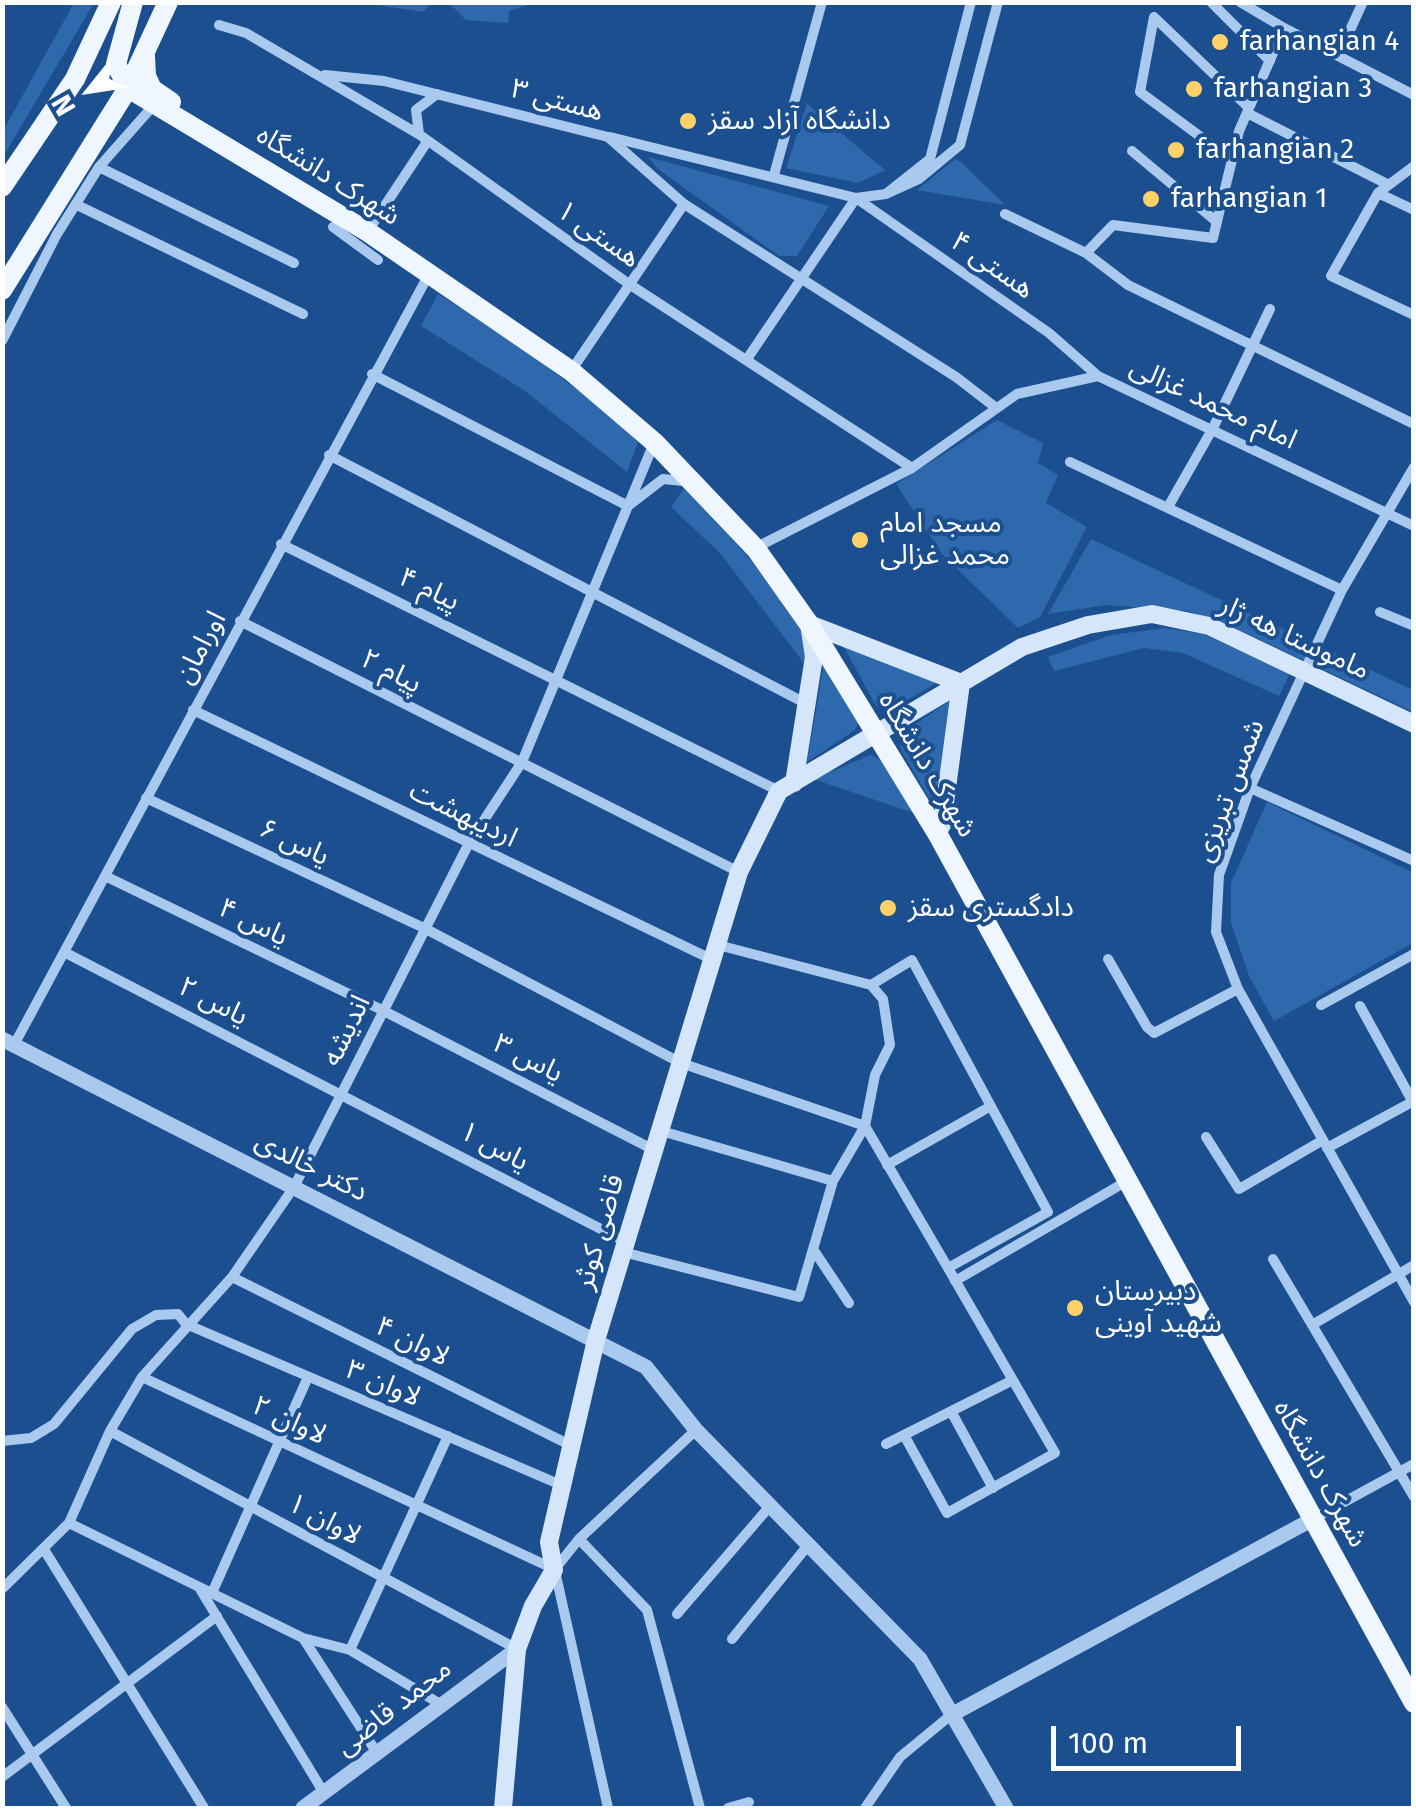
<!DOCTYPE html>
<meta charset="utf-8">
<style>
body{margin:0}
#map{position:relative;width:1416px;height:1811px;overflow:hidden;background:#1b4f8f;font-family:"Fira Sans",sans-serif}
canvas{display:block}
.frame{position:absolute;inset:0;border:5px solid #fff;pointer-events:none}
.north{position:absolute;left:40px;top:40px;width:100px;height:100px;-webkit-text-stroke:8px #1b4f8f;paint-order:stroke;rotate:240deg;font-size:28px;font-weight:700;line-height:40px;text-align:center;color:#fff}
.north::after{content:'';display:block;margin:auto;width:35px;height:45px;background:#fff;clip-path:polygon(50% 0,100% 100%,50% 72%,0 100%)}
.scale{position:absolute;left:1051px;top:1726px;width:190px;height:45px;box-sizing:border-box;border:5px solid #fff;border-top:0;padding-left:12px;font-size:30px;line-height:35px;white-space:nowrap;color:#fff;-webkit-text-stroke:8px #1b4f8f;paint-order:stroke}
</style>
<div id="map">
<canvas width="1416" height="1811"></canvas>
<div class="frame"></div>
<div class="north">N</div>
<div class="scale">100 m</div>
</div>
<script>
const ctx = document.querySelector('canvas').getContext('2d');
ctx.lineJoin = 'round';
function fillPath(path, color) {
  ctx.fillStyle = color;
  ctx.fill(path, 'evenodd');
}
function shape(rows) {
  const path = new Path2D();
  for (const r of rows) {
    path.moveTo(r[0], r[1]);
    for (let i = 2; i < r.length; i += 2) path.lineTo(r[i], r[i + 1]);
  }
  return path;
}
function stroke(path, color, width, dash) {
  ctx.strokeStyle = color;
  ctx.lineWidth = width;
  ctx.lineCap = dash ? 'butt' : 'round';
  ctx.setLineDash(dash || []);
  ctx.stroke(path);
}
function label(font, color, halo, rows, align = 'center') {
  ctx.font = font + ' "Fira Sans","Noto Sans Arabic",sans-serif';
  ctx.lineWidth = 8;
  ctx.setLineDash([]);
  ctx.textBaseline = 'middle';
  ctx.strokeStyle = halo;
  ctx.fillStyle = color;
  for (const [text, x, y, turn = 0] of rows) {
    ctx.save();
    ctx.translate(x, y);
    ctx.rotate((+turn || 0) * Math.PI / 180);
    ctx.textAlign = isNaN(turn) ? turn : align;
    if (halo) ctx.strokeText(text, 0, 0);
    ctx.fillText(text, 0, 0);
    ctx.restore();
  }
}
const green = shape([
 [431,2,423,12,365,3,365,2],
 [74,3,94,3,3,157,3,131],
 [449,3,449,2,534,3,509,11,508,23,466,20],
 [807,104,885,170,858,183,786,168],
 [648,157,829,206,797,256,779,256,658,169],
 [955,159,961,162,1005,205,917,190],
 [438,294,511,340,595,403,638,442,627,472,525,391,421,326],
 [997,420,1043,443,1038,463,1058,475,1046,503,1087,527,1040,617,1018,628,942,554,896,484],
 [684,488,745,553,807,632,806,666,720,553,671,507],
 [1091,539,1413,690,1413,712,1229,625,1188,611,1106,605,1048,614],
 [1165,628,1203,634,1290,673,1279,696,1183,653,1144,648,1054,671,1048,657,1111,635],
 [840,640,942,680,886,712,876,706],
 [824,663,859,722,855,730,807,762],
 [951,700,936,810,900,748,905,731],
 [871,755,886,763,917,814,813,779],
 [1267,802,1414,873,1413,943,1274,1021,1249,976,1231,923,1231,883]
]);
const minor = shape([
 [971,2,930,159,886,194,919,179,960,145,998,2],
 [1211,2,1270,61],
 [1240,2,1284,28],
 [219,25,246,33,420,135,629,284,912,468],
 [1339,54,1363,2],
 [325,75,384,81,608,137,684,204,956,377,995,407],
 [1247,113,1389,185],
 [419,134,416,110,437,94],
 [610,137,856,198,1049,333,1098,376],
 [1132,151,1217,222],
 [1232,160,1140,92,1154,17,1249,108],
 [1414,166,1378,193,1331,276,1414,315],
 [99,167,294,263],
 [774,175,822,2],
 [1378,193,1414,210],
 [77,205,303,314],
 [1005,214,1086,253,1128,285,1414,424],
 [333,227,378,260],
 [368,231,427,142],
 [1086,253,1113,225,1213,238,1239,131,1284,28,1414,95],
 [2,341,57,234,99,167,153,106],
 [747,359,856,198,886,194],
 [571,371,684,204],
 [372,374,628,506,663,479,683,481],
 [329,455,807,704],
 [1070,462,1342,590],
 [1414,467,1342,590,1250,788,1219,875,1216,932,1238,989,1414,1302],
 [1168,507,1213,428,1270,309],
 [281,544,779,791],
 [755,548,912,468,1017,394,1098,376,1414,526],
 [1380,612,1414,626],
 [240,621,739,872],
 [193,710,713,960],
 [1250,788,1414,861],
 [146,798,424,928,681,1063,865,1126,948,1268,1048,1212,912,960,871,985,883,999,890,1045,875,1075,865,1126,833,1181,799,1297,623,1252],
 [105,876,382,1010,652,1149],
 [718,945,871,985],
 [64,952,626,1242],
 [1108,959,1147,1027,1154,1033,1238,989],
 [1321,1005,1414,954],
 [1360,1006,1414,1104],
 [14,1045,429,274],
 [658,1130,833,1181],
 [1206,1137,1239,1189,1323,1140],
 [1327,1148,1414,1101],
 [887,1165,991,1106],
 [813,1249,849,1303],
 [1273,1259,1414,1497],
 [232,1277,572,1446],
 [955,1281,1127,1181],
 [1312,1325,1414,1265],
 [142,1377,554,1569],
 [952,1413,993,1488],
 [110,1431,517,1649],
 [904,1435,947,1513,1055,1453,948,1268],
 [2,1441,31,1438,54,1424,132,1329,156,1315,178,1314,186,1324,561,1485],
 [886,1444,1013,1380],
 [1313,1519,1414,1464],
 [69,1523,303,1638,350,1650,442,1705],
 [579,1539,647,1610,700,1808],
 [45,1551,204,1808],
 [555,1569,579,1539,696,1430],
 [555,1571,608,1808],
 [2,1589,69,1523,110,1431,142,1377,232,1277,294,1187,469,843,522,762,654,443],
 [200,1589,324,1793],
 [212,1593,308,1377],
 [677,1614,770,1506],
 [303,1638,377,1753],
 [732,1639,809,1544],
 [350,1650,448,1436],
 [2,1707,66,1808],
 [2,1777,217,1616],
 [728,1808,749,1802],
 [865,1808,900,1757,951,1715]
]);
const tertiary = shape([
 [2,1039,646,1367,696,1430,920,1659,1006,1808],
 [951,1715,1313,1519],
 [303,1808,517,1649]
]);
const secondary = shape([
 [794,783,814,657,809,624,961,683,942,825,937,833],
 [503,1808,517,1649,533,1606,554,1570,549,1542,596,1340,739,872,779,791,1022,647,1088,625,1152,614,1209,626,1414,724]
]);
const primary = shape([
 [133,2,116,64,128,88,368,232,571,371,654,442,756,549,809,624,937,833,1414,1703],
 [145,56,146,76,152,89,171,102],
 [2,187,75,79,111,2],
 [2,290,128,88,168,2]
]);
const markers = [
 [1220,42,10,"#ffd166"],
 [1194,89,10,"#ffd166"],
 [688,121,10,"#ffd166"],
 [1176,150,10,"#ffd166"],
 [1151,199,10,"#ffd166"],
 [860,540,10,"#ffd166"],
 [888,908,10,"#ffd166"],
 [1075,1308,10,"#ffd166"]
];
const poiNames = [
 ["farhangian 4",1240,42],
 ["farhangian 3",1214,89],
 ["دانشگاه آزاد سقز",708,121],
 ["farhangian 2",1196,150],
 ["farhangian 1",1171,199],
 ["مسجد امام",880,524],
 ["محمد غزالی",880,556],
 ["دادگستری سقز",908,908],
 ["دبیرستان",1095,1292],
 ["شهید آوینی",1095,1324]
];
const streetNames = [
 ["هستی ۳",557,101,15],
 ["شهرک دانشگاه",328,176,32],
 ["هستی ۱",598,235,35],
 ["هستی ۴",992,266,35],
 ["امام محمد غزالی",1213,404,25],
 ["پیام ۴",429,590,26],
 ["ماموستا هه ژار",1294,638,25],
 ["اورامان",201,648,-62],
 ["پیام ۲",391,672,27],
 ["شهرک دانشگاه",927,765,59],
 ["شمس تبریزی",1230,791,-69],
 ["اردیبهشت",463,815,26],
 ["یاس ۶",294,843,25],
 ["یاس ۴",253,923,26],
 ["یاس ۲",213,1002,27],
 ["اندیشه",347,1031,-64],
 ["یاس ۳",528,1059,27],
 ["یاس ۱",494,1147,28],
 ["دکتر خالدی",311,1167,27],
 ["قاضی کوثر",600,1232,-74],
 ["لاوان ۴",412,1342,26],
 ["لاوان ۳",383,1384,23],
 ["لاوان ۲",289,1421,25],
 ["شهرک دانشگاه",1320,1474,61],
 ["لاوان ۱",324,1520,28],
 ["محمد قاضی",394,1708,-38]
];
fillPath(green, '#2e69ad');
stroke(minor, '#a9c9ee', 10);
stroke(tertiary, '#a9c9ee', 15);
stroke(secondary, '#d6e6fa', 18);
stroke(primary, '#f0f6ff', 20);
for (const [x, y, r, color] of markers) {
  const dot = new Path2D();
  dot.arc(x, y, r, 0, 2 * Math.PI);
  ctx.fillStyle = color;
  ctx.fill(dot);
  stroke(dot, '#1b4f8f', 4);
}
label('28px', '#fff', '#1b4f8f', poiNames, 'left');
label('28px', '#fff', '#1b4f8f', streetNames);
</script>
